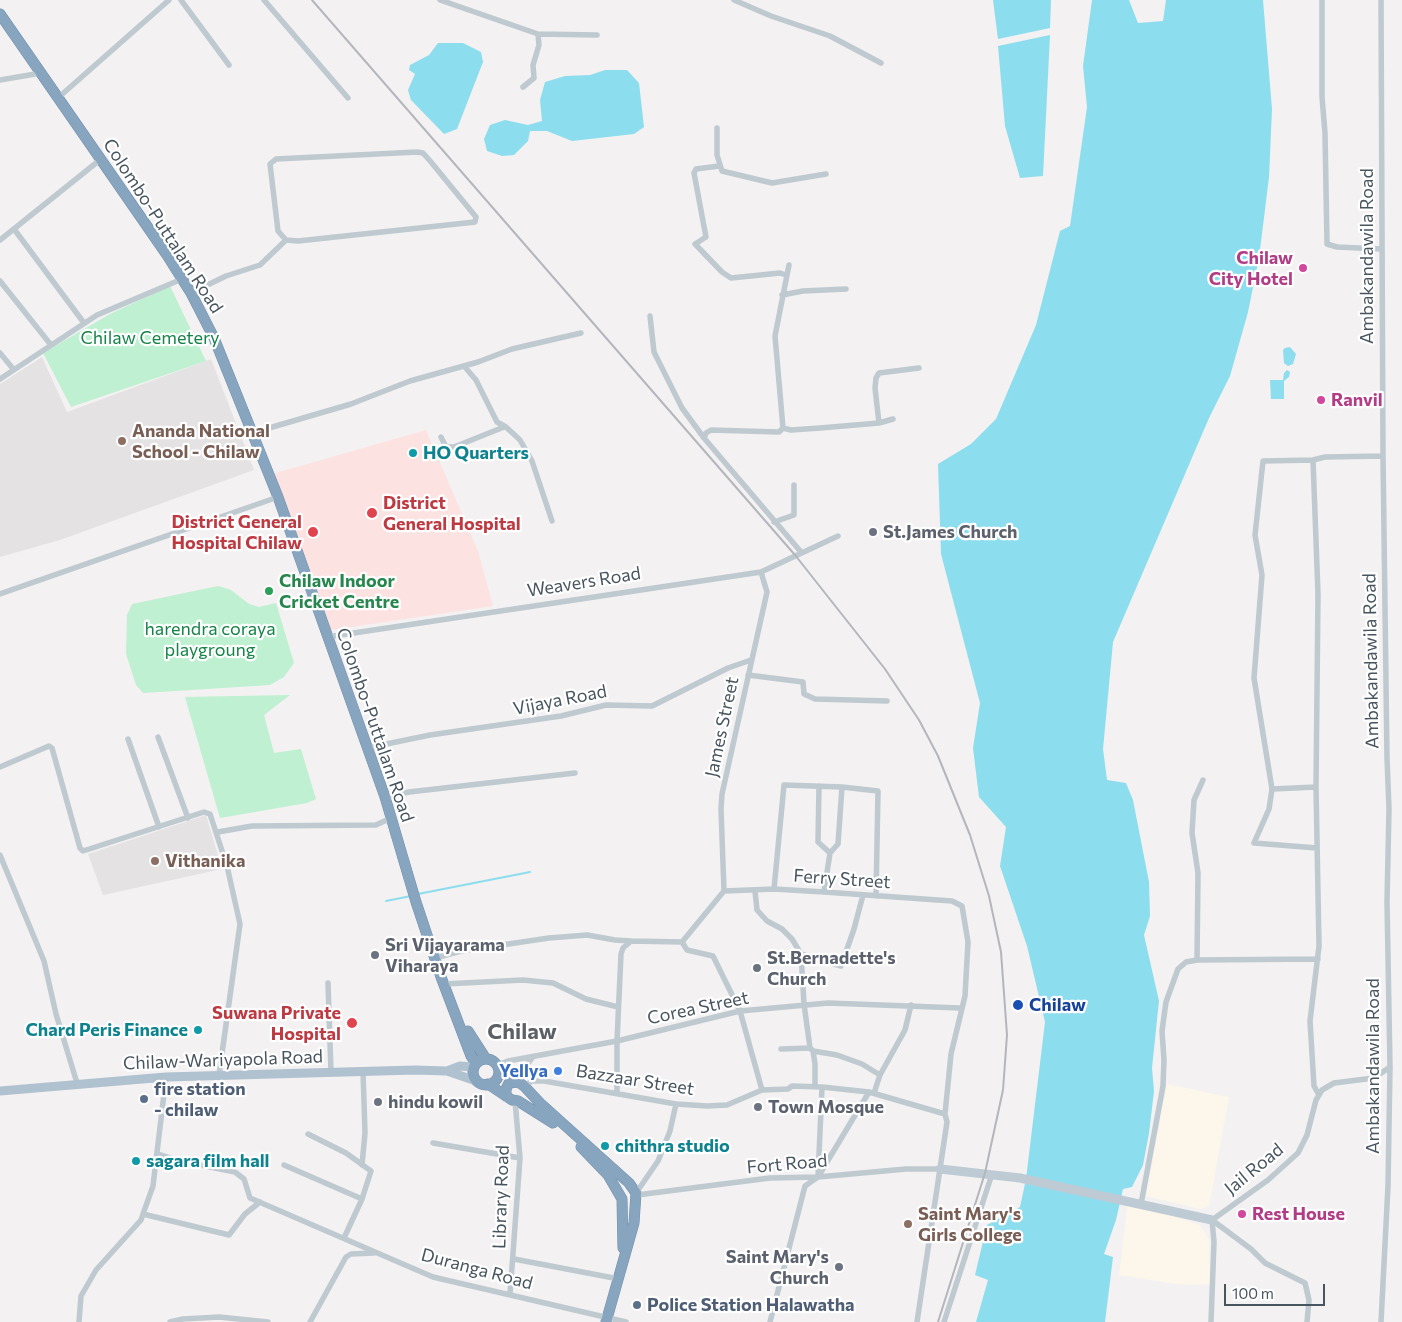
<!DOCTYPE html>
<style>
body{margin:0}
#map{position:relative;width:1402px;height:1322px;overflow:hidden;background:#f3f1f1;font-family:Commissioner,sans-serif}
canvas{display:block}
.scale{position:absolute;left:1224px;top:1284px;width:101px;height:22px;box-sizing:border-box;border:2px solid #48555f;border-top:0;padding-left:6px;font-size:15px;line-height:18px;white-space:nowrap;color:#48555f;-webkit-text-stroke:4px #fff;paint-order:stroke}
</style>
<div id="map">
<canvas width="1402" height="1322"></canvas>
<div class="scale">100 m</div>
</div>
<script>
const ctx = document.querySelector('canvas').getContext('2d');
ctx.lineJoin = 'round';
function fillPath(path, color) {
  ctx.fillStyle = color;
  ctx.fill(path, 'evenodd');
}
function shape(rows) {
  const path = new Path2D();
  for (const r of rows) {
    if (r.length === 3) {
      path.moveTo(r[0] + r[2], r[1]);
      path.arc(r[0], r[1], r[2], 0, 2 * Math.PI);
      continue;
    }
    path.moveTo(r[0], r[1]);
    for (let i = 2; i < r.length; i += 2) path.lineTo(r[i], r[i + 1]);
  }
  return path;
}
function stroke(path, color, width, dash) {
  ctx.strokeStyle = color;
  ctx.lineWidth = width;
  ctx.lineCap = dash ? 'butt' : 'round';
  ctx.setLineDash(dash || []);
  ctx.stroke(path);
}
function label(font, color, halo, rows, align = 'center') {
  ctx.font = font + ' Commissioner,sans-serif';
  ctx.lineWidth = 4.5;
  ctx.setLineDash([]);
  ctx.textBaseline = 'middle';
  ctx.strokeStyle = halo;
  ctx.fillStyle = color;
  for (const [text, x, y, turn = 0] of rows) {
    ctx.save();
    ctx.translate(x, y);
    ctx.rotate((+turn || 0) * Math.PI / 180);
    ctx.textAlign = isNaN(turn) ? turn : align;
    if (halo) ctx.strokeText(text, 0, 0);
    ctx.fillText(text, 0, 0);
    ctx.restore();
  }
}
const commercial = shape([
 [1167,1084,1229,1097,1209,1206,1201,1209,1146,1196],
 [1128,1202,1200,1225,1209,1240,1210,1285,1176,1284,1119,1275]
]);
const education = shape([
 [42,357,67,412,211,359,254,470,60,540,0,557,0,384],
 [206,815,222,869,103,895,88,854]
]);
const medical = shape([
 [426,430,478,551,493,606,324,631,269,475]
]);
const green = shape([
 [170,286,206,361,71,407,43,353,110,314],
 [218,586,231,590,249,604,259,607,276,603,294,663,284,677,270,685,143,693,136,685,126,654,127,615,132,604],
 [290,695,264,715,274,753,301,749,316,799,307,803,220,818,185,697]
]);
const water = shape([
 [993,0,1051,0,1050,28,998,39],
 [1092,0,1129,0,1138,23,1163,21,1166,0,1263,0,1272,109,1269,177,1259,258,1248,312,1230,376,1209,418,1113,642,1103,749,1107,780,1126,783,1133,800,1149,882,1150,916,1144,935,1159,1001,1152,1068,1154,1091,1149,1133,1143,1165,1132,1187,1123,1189,1116,1220,1104,1254,1113,1257,1105,1322,976,1322,988,1280,975,1275,987,1225,1020,1207,1026,1179,1045,1022,1027,946,1000,866,1006,827,979,797,973,748,980,703,941,554,938,464,971,444,996,419,1036,325,1060,231,1070,226,1087,107,1083,66],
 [1050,35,1043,176,1020,178,1005,126,998,46],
 [438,43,463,43,481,52,483,62,457,129,444,134,411,100,408,90,415,74,409,70,410,65,429,55],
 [605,70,627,70,639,83,644,127,634,134,572,141,547,131,530,131,528,141,514,155,502,156,487,151,484,139,490,125,505,120,528,125,542,121,540,100,545,82,565,76,590,75],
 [1290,347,1296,354,1293,364,1288,366,1284,363,1283,350,1285,348],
 [1287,370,1290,372,1289,377,1284,381,1284,399,1271,399,1270,380,1283,380,1284,373]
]);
const stream = shape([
 [418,894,530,872],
 [386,901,411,896]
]);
const street = shape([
 [181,0,229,65],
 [264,0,348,98],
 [440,0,538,34,597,35],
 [734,0,771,16,830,36,881,63],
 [1322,0,1322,97,1325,133,1327,244,1337,247,1382,249],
 [1381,0,1383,456,1387,758,1389,809,1387,902,1390,1067,1388,1186,1381,1322],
 [0,80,41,73],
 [523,87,534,78,533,65,539,45,538,34],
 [59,97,169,0],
 [717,128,717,155,722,171,772,183,826,174],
 [417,152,423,153,431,162,476,217,475,222,298,241,286,240,278,231,270,164,276,159,417,152],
 [719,166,696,169,694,173,706,237,695,244,722,272,731,278,780,273,786,275],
 [14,229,84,323],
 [0,240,101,159],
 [789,265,775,336,783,428,779,432,711,430,706,433,704,438,801,552],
 [0,281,51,345],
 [191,293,226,276,260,265,286,240],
 [782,295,803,291,846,289],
 [650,316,654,352,682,408,704,438],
 [0,353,14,370],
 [464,366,476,380,497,422,506,427,520,440,532,461,552,521],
 [0,379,97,315,182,279],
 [879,423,875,388,876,378,879,373,919,368],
 [783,428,791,430,820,428,879,423,893,419],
 [252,433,351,404,410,381,478,362,512,349,581,333],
 [441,437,446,447,454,447,504,427],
 [1313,460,1263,461,1255,535,1262,575,1254,678,1272,789,1269,809,1254,843,1317,848],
 [774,522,794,515,794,485],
 [0,594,278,497],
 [327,637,761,572,838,536],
 [748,675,803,682,804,694,815,699,887,701],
 [158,737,188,818],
 [128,739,159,827],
 [367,748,430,735,561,716,606,705,652,706,728,668,751,660],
 [0,767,49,746,52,748,80,848,83,851,204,812,210,814,227,866,240,924,219,1075],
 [819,786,818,842,830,853],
 [1272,789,1316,787],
 [385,797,409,792,575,773],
 [218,832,252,826,376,825,391,818],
 [0,855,44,961,56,1014,77,1083],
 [774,889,784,785,842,787,878,791,876,896],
 [724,891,721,809,722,794,767,592,761,572],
 [755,891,757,910,767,921,782,929,792,939,801,954,804,1004,810,1048,813,1051,815,1064,815,1086],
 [824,892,830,853,838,844,842,787],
 [682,942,687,950,713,956,740,1011,762,1090],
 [801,954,841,966,854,929,863,895],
 [435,958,461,951,549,938,587,935,615,940,631,941],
 [1197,960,1198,873,1192,833,1194,800,1203,780],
 [328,983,331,1072],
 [444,984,523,980,553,983,586,999,618,1007],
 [781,1049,810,1048],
 [813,1051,837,1055,862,1064,880,1075],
 [497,1065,508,1061,617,1041,740,1011,828,1003,960,1008],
 [518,1082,521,1072,532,1058],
 [524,1086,532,1081,544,1081,676,1104,707,1106,727,1105,762,1090,788,1089,792,1086,822,1087,869,1092,945,1114],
 [617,1093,617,1041,621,954,623,948,631,941,682,942,724,891,774,889,824,892,952,901,962,906,968,942,965,996,951,1054,945,1114,947,1122,917,1322],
 [874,1093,880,1075,905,1030,911,1005],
 [1319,1095,1314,1086,1310,1021,1319,946,1316,787,1318,594,1313,460,1325,457,1383,456],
 [308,1134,346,1153,371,1171,362,1199,344,1238],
 [433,1143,520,1158],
 [158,1154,180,1161,235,1172,244,1179,250,1198,433,1277,626,1322],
 [284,1165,362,1199],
 [362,1165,365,1133,363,1071],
 [818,1177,822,1087],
 [636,1193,658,1161,670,1131,676,1104],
 [637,1195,770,1178,818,1177,906,1169,940,1169],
 [1141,1204,1163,1086,1164,1060,1162,1031,1166,1002,1178,969,1186,962,1197,960,1318,959],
 [143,1214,229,1235,245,1214,260,1202],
 [1212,1220,1268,1180,1298,1153,1307,1135,1316,1100,1322,1090,1334,1083,1374,1078,1390,1067],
 [1212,1220,1251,1249,1265,1263,1305,1283,1309,1300,1307,1322],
 [514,1259,619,1279],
 [510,1294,520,1158,515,1101],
 [79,1322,81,1296,96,1270,141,1220,143,1214,153,1186,166,1077],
 [170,1322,183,1319,219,1317,268,1322],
 [310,1322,346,1257,351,1254,374,1253],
 [770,1322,805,1186,818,1177,869,1092],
 [944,1322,992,1174],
 [1211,1322,1214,1242,1212,1220]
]);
const secondary = shape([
 [940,1169,1020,1178,1212,1220]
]);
const primary = shape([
 [447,1071,460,1066,474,1067],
 [0,1091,166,1077,415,1070,447,1071,479,1082]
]);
const highway = shape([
 [0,14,167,255,191,293,214,338,278,497,385,797,416,902,441,977,471,1056,476,1063],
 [468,1031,486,1059],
 [486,1072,13],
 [488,1084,512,1100,518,1101,553,1123],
 [506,1096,506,1089,509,1083,518,1082,524,1086,540,1103,629,1183,636,1193,634,1223,606,1322],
 [581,1147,608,1175,622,1199,623,1248]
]);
const rail = shape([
 [312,0,795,555,885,669,919,720,938,756,970,835,989,896,1001,952,1007,1035,1003,1090,985,1173,938,1322]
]);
const markers = [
 [1303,268,5,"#d1479c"],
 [1321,400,5,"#d1479c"],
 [122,441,5,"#8d6e63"],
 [413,453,5,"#0f9aa8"],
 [372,513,6,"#e0444e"],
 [313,532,6,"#e0444e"],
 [873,532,5,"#6b7280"],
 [269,591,5,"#2e9e5b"],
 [155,861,5,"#8d6e63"],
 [375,955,5,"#6b7280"],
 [757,968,5,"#6b7280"],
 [1018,1005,6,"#1a4fb4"],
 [352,1023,6,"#e0444e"],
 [198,1030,5,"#0f9aa8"],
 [558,1071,5,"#3f7fe0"],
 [144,1099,5,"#5c6f8a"],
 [378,1102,5,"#6b7280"],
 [758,1107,5,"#6b7280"],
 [605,1146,5,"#0f9aa8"],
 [136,1161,5,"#0f9aa8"],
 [1242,1214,5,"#d1479c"],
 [908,1224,5,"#8d6e63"],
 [839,1267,5,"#6b7280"],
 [637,1305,5,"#5c6f8a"]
];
const streetNames = [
 ["Colombo-Puttalam Road",163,226,57],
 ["Ambakandawila Road",1367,256,-90],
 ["Weavers Road",584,582,-9],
 ["Ambakandawila Road",1371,661,-91],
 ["Vijaya Road",560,700,-11],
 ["Colombo-Puttalam Road",375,725,71],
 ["James Street",722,727,-78],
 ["Ferry Street",842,879,4],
 ["Corea Street",698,1008,-12],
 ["Chilaw-Wariyapola Road",223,1060,-2],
 ["Ambakandawila Road",1373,1066,-90],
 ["Bazzaar Street",635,1080,9],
 ["Fort Road",787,1164,-5],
 ["Jail Road",1254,1169,-39],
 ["Library Road",501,1197,-88],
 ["Duranga Road",477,1269,15]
];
const hotelNames = [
 ["Chilaw",1293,258,"right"],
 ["City Hotel",1293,279,"right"],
 ["Ranvil",1331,400],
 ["Rest House",1252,1214]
];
const parkNames = [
 ["Chilaw Cemetery",150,338],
 ["harendra coraya",210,629],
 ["playgroung",210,650]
];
const educationNames = [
 ["Ananda National",132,431],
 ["School - Chilaw",132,452],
 ["Vithanika",165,861],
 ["Saint Mary's",918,1214],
 ["Girls College",918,1235]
];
const cultureNames = [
 ["HO Quarters",423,453],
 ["Chard Peris Finance",188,1030,"right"],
 ["chithra studio",615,1146],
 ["sagara film hall",146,1161]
];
const healthNames = [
 ["District",383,503,"left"],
 ["General Hospital",383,524,"left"],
 ["District General",302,522],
 ["Hospital Chilaw",302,543],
 ["Suwana Private",341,1013],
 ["Hospital",341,1034]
];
const worshipNames = [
 ["St.James Church",883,532],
 ["Sri Vijayarama",385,945],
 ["Viharaya",385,966],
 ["St.Bernadette's",767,958],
 ["Church",767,979],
 ["hindu kowil",388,1102],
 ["Town Mosque",768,1107],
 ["Saint Mary's",829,1257,"right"],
 ["Church",829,1278,"right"]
];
const leisureNames = [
 ["Chilaw Indoor",279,581],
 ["Cricket Centre",279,602]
];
const transitNames = [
 ["Chilaw",1029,1005]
];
const shopNames = [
 ["Yellya",548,1071]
];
const serviceNames = [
 ["fire station",154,1089],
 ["- chilaw",154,1110],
 ["Police Station Halawatha",647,1305]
];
const districtNames = [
 ["Chilaw",522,1032]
];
fillPath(commercial, '#fdf7eb');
fillPath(education, '#e4e2e3');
fillPath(medical, '#fce3e2');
fillPath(green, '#bff0d1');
fillPath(water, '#8cddee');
stroke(stream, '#8cddee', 2);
stroke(highway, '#7390ac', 11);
stroke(street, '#bec9d0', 5.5);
stroke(secondary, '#becad4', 9);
stroke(primary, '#b0c1cf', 9);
stroke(highway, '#88a5c0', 10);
stroke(rail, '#b3b6bb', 2);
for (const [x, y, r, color] of markers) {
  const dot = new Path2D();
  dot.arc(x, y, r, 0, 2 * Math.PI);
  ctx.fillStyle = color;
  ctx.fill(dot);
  stroke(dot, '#fff', 2);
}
label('18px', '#48555f', '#fff', streetNames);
label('bold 18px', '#b23c85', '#fff', hotelNames, 'left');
label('18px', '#168348', '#fff', parkNames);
label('bold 18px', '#785e54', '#fff', educationNames, 'left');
label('bold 18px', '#0d838f', '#fff', cultureNames, 'left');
label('bold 18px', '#be3a42', '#fff', healthNames, 'right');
label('bold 18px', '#5b616d', '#fff', worshipNames, 'left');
label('bold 18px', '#27864d', '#fff', leisureNames, 'left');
label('bold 18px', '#164399', '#fff', transitNames, 'left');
label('bold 18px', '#366cbe', '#fff', shopNames, 'right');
label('bold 18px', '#4e5e75', '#fff', serviceNames, 'left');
label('bold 22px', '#5d6166', '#fff', districtNames);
</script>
